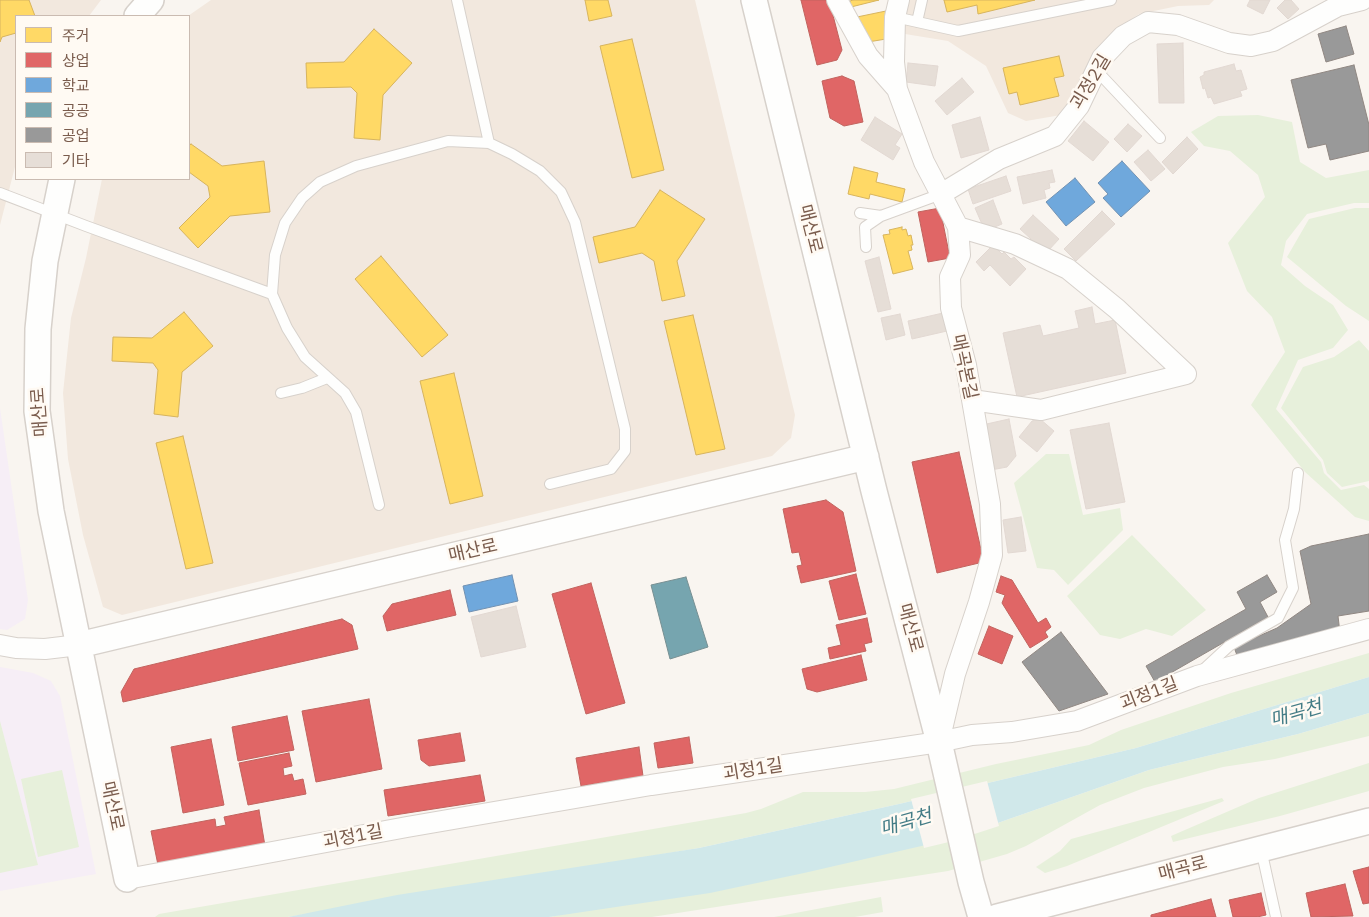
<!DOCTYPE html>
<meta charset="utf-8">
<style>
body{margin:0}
#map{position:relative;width:1369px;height:917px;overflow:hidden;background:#f9f5f0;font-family:"IBM Plex Sans","Noto Sans KR",sans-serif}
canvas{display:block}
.legend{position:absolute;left:15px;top:15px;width:175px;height:165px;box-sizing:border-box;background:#fffaf3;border:1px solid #cabbb1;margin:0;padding:6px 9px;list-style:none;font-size:15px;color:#7a5c4d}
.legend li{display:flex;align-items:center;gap:10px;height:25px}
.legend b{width:25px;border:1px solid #cabbb1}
</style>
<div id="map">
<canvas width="1369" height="917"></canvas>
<ul class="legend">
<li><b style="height:14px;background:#ffd966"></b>주거</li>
<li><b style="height:14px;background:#e06666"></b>상업</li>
<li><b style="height:14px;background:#6fa8dc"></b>학교</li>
<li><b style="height:14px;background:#76a5af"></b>공공</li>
<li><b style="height:14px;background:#999"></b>공업</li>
<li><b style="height:14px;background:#e6ded7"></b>기타</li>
</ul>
</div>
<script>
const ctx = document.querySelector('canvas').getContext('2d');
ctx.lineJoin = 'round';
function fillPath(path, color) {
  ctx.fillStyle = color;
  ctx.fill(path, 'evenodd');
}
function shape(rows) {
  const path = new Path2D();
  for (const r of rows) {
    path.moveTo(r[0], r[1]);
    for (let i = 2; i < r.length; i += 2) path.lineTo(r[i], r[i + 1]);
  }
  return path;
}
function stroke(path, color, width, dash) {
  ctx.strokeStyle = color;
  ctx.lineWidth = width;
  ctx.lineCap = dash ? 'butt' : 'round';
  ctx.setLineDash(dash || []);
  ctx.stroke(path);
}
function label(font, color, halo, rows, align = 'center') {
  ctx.font = font + ' "IBM Plex Sans","Noto Sans KR",sans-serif';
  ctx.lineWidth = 5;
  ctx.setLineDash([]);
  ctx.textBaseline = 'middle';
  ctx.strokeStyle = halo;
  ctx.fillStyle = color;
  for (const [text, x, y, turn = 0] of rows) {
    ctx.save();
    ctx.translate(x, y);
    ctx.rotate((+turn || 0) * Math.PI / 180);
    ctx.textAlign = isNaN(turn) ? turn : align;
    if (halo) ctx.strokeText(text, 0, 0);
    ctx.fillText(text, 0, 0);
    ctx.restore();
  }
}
const residential = shape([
 [0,0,101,0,89,16,16,16,16,163,0,225],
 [211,0,695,0,795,415,791,438,772,456,122,615,103,607,83,535,68,459,63,393,71,318,86,258,102,179,189,179,188,16],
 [906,0,1214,0,1209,5,1178,6,1139,14,1115,30,1094,58,1061,115,1026,121,1008,113,986,66,948,41,905,34,904,10]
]);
const education = shape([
 [0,408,28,600,25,619,7,630,0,629],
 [0,667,33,673,51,681,60,696,96,874,0,891]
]);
const green = shape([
 [1258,115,1292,122,1300,162,1326,178,1369,170,1369,203,1354,203,1307,214,1286,241,1281,265,1305,286,1333,305,1348,330,1333,348,1298,360,1276,409,1321,462,1324,473,1341,490,1364,485,1369,489,1369,521,1355,517,1305,472,1251,405,1285,352,1272,317,1247,291,1228,243,1265,197,1258,175,1230,151,1204,146,1191,132,1218,116],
 [1355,208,1369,208,1369,321,1346,306,1287,257,1309,219],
 [1359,340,1369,351,1369,481,1342,487,1327,473,1323,460,1281,408,1303,367,1334,357],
 [1046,454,1069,454,1083,515,1120,508,1123,530,1068,585,1054,570,1037,568,1014,483],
 [1132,535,1206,610,1172,636,1146,629,1120,639,1100,635,1067,596],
 [1369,653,1369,677,1136,748,899,804,699,848,288,917,155,917,159,914,746,813,761,809,803,792,865,792,894,789,996,764,1089,745,1121,730,1231,693],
 [1369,713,1369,736,1275,759,1223,767,1144,788,1100,805,1026,846,1007,854,948,871,652,917,549,917,952,839,1149,770,1298,734],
 [0,721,38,865,0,873],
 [1369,763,1369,791,1280,816,1173,842,1171,836,1259,798],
 [62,770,79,847,38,857,21,779],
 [1222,798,1224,801,1067,866,1045,873,1036,867,1060,851,1071,839],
 [881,897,883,912,855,917,774,917]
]);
const water = shape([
 [1369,677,1369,713,1298,734,1149,770,952,839,804,873,710,893,549,917,288,917,397,895,699,848,899,804,1136,748]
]);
const pier = shape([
 [987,781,999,826,953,841,924,848,911,799]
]);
const homes = shape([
 [0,0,29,0,35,16,16,16,16,33,2,37,0,42,0,0],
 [585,0,608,0,612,16,589,21,585,0],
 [853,0,879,0,851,7,850,1,853,0],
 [944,0,1035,0,978,14,977,5,947,12,944,0],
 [886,11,888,23,885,29,886,39,862,43,857,17,886,11],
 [374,29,412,63,383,95,380,140,354,138,357,93,351,87,307,88,306,63,344,62,374,29],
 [632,39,664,170,632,178,600,46,632,39],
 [1059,56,1064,76,1054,78,1059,96,1020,105,1017,92,1009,94,1003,68,1059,56],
 [191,144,222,166,264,161,270,212,230,216,198,248,179,228,210,197,208,186,189,172,189,146,191,144],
 [854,167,878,173,876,182,905,189,902,202,870,194,869,199,848,194,854,167],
 [660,190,705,219,677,261,685,296,662,301,654,261,642,253,599,263,593,237,635,227,660,190],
 [902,227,902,230,906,229,908,236,911,235,913,245,911,245,912,250,908,251,913,269,893,274,883,235,890,234,889,230,902,227],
 [381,256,448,335,422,357,355,279,381,256],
 [184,312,213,346,182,372,178,417,154,414,158,370,153,363,112,361,113,337,152,338,184,312],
 [693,315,725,449,696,455,664,321,693,315],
 [454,373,483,496,450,504,420,381,454,373],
 [183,436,213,563,186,569,156,443,183,436]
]);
const shops = shape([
 [801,0,829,0,842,50,837,60,817,65,801,0],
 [842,76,854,81,863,122,844,126,830,118,822,81,842,76],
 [940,208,950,258,928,262,918,212,940,208],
 [959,452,982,554,979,563,937,573,912,462,959,452],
 [826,500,843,512,856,571,801,583,797,566,802,565,799,552,792,553,783,509,826,500],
 [856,574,866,614,839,620,829,581,856,574],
 [1001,576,1012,580,1038,623,1046,618,1051,627,1045,632,1048,637,1030,648,1002,603,1005,595,996,592,1001,576],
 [591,583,625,703,586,714,552,594,591,583],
 [450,590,456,615,387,631,383,616,392,604,450,590],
 [867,618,872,642,864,644,866,651,830,659,828,648,841,645,836,625,867,618],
 [342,619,352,625,358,649,123,702,121,692,134,669,342,619],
 [989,626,1013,636,1002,664,978,654,989,626],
 [861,655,867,680,817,692,807,689,802,669,861,655],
 [369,699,382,769,316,782,302,711,369,699],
 [287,716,294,750,238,761,232,727,287,716],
 [460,733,465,761,429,766,421,760,418,740,460,733],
 [689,737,693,763,658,768,654,743,689,737],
 [211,739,224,805,183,813,171,747,211,739],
 [639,747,643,776,581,786,576,758,639,747],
 [289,753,292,766,283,768,284,776,292,774,294,781,303,779,306,794,248,805,239,763,289,753],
 [480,775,485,801,388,816,384,790,480,775],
 [259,810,265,846,158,865,151,831,215,819,216,827,226,825,224,817,259,810],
 [1369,867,1369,903,1363,904,1353,871,1369,867],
 [1345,884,1353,916,1311,917,1306,893,1345,884],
 [1261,893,1266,915,1257,917,1233,917,1229,900,1261,893],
 [1211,899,1216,917,1151,917,1151,915,1211,899]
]);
const schools = shape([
 [1122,161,1150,191,1121,217,1103,198,1108,194,1098,183,1122,161],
 [1075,178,1095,202,1066,226,1046,202,1075,178],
 [512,575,518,601,469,612,463,586,512,575]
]);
const public = shape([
 [686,577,708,647,670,659,651,585,686,577]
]);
const industry = shape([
 [1346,26,1354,54,1326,62,1318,34,1346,26],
 [1354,65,1369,125,1369,151,1330,160,1326,144,1308,148,1291,80,1354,65],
 [1369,534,1369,611,1338,616,1340,633,1239,661,1234,647,1277,628,1311,604,1300,551,1311,546,1369,534],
 [1267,575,1277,592,1260,602,1268,617,1155,682,1146,666,1246,609,1237,592,1267,575],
 [1061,632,1108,694,1059,711,1022,662,1061,632]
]);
const building = shape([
 [1250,0,1270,0,1263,14,1247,6,1250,0],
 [1285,0,1291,0,1299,9,1288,19,1277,8,1285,0],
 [1183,43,1184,103,1159,103,1157,44,1183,43],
 [908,63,938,66,935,86,906,82,908,63],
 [1234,64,1236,71,1241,70,1247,89,1240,91,1242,96,1214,104,1211,97,1208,98,1205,88,1203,89,1200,77,1204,75,1204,72,1234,64],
 [962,78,974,92,947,115,935,101,962,78],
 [875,117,902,134,895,145,900,148,893,160,861,140,875,117],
 [980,117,989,150,961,158,952,125,980,117],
 [1084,121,1109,142,1093,161,1068,141,1084,121],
 [1128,124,1142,136,1127,152,1114,139,1128,124],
 [1187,137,1198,149,1173,174,1162,162,1187,137],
 [1148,150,1165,169,1151,181,1134,162,1148,150],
 [1052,170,1055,182,1049,183,1050,188,1044,190,1046,198,1023,204,1017,177,1052,170],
 [1006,176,1011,191,973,204,968,189,1006,176],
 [993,200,1002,224,985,231,975,208,993,200],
 [1102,211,1115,224,1076,261,1064,249,1102,211],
 [1033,215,1059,239,1047,252,1027,243,1031,239,1020,229,1033,215],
 [993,245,1002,254,1004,252,1011,259,1014,257,1026,269,1010,286,990,265,984,271,976,262,993,245],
 [879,257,891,309,878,312,865,261,879,257],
 [1092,307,1095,324,1115,320,1126,373,1017,397,1003,333,1040,325,1043,336,1079,328,1075,311,1092,307],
 [943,313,947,331,912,339,908,321,943,313],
 [900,314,905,335,886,340,881,318,900,314],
 [1009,419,1016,456,1007,467,991,470,982,425,1009,419],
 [1040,419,1054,431,1037,452,1019,437,1032,421,1040,419],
 [1109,423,1125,502,1086,509,1070,430,1109,423],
 [1021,517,1026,551,1008,553,1003,520,1021,517],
 [516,606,526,647,481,657,471,617,516,606]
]);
const service = shape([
 [457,0,489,143],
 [895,17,958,31,1111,0],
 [917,22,922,0],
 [1096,70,1160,138],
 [0,193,86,226,272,294],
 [860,213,881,216],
 [866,247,865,227,881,216,941,194],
 [281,393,302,388,327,378],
 [379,505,356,412,345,393,305,357,287,328,272,294,275,255,285,223,302,198,320,182,356,166,448,141,489,143,512,154,540,171,561,192,575,222,625,429,625,451,611,469,550,484],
 [1203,670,1229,646,1278,618,1293,588,1285,540,1294,509,1298,473],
 [1261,849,1276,917]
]);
const minor = shape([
 [837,0,868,56,897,89],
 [899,0,895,17,894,62,897,89,924,162,958,227,960,255,950,277,951,308,966,365,990,504,992,555,979,602,955,674,939,742],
 [941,194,999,159,1055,136,1079,106,1102,58,1123,36,1148,22,1178,25,1229,43,1251,46,1273,41,1338,6,1362,0],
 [958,227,1015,244,1068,269,1117,309,1186,374],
 [972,400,1041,410,1186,374],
 [0,645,16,648,45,649,79,645],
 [127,879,407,827,651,785,939,742,972,735,1012,732,1077,721,1197,676,1369,629]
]);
const tertiary = shape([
 [754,0,874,491,939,742,971,882,981,917],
 [137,16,151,0],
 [62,179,45,261,38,329,37,411,51,511,127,879],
 [79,645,866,457],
 [997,917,1369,821]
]);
const streetNames = [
 ["괴정2길",1091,82,-59],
 ["매산로",810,229,76],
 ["매곡본길",964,367,78],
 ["매산로",40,412,-94],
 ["매산로",473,551,-13],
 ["매산로",910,628,75],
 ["괴정1길",1149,694,-21],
 ["괴정1길",753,770,-9],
 ["매산로",112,806,78],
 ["괴정1길",353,837,-11],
 ["매곡로",1183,869,-15]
];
const waterNames = [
 ["매곡천",1296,714,-16],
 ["매곡천",906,823,-16]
];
fillPath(residential, '#f2e8de');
fillPath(education, '#f6eef6');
fillPath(green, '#e7f0db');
fillPath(water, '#d0e8ea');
fillPath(pier, '#f9f5f0');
fillPath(homes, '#ffd966');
stroke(homes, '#d7b45e', 1);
fillPath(shops, '#e06666');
stroke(shops, '#c1635e', 1);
fillPath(schools, '#6fa8dc');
stroke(schools, '#7291b1', 1);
fillPath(public, '#76a5af');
stroke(public, '#778f92', 1);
fillPath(industry, '#999');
stroke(industry, '#908782', 1);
fillPath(building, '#e6ded7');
stroke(building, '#e2d8d2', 1);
stroke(service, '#d7d1cb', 12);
stroke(minor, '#d7d1cb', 22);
stroke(tertiary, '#d7d1cb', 28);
stroke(service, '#fefefd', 10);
stroke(minor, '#fefefd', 20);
stroke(tertiary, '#fefefd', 25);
label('18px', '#7a5c4d', '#fffaf3', streetNames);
label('italic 19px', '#437c86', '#fffaf3', waterNames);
</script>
